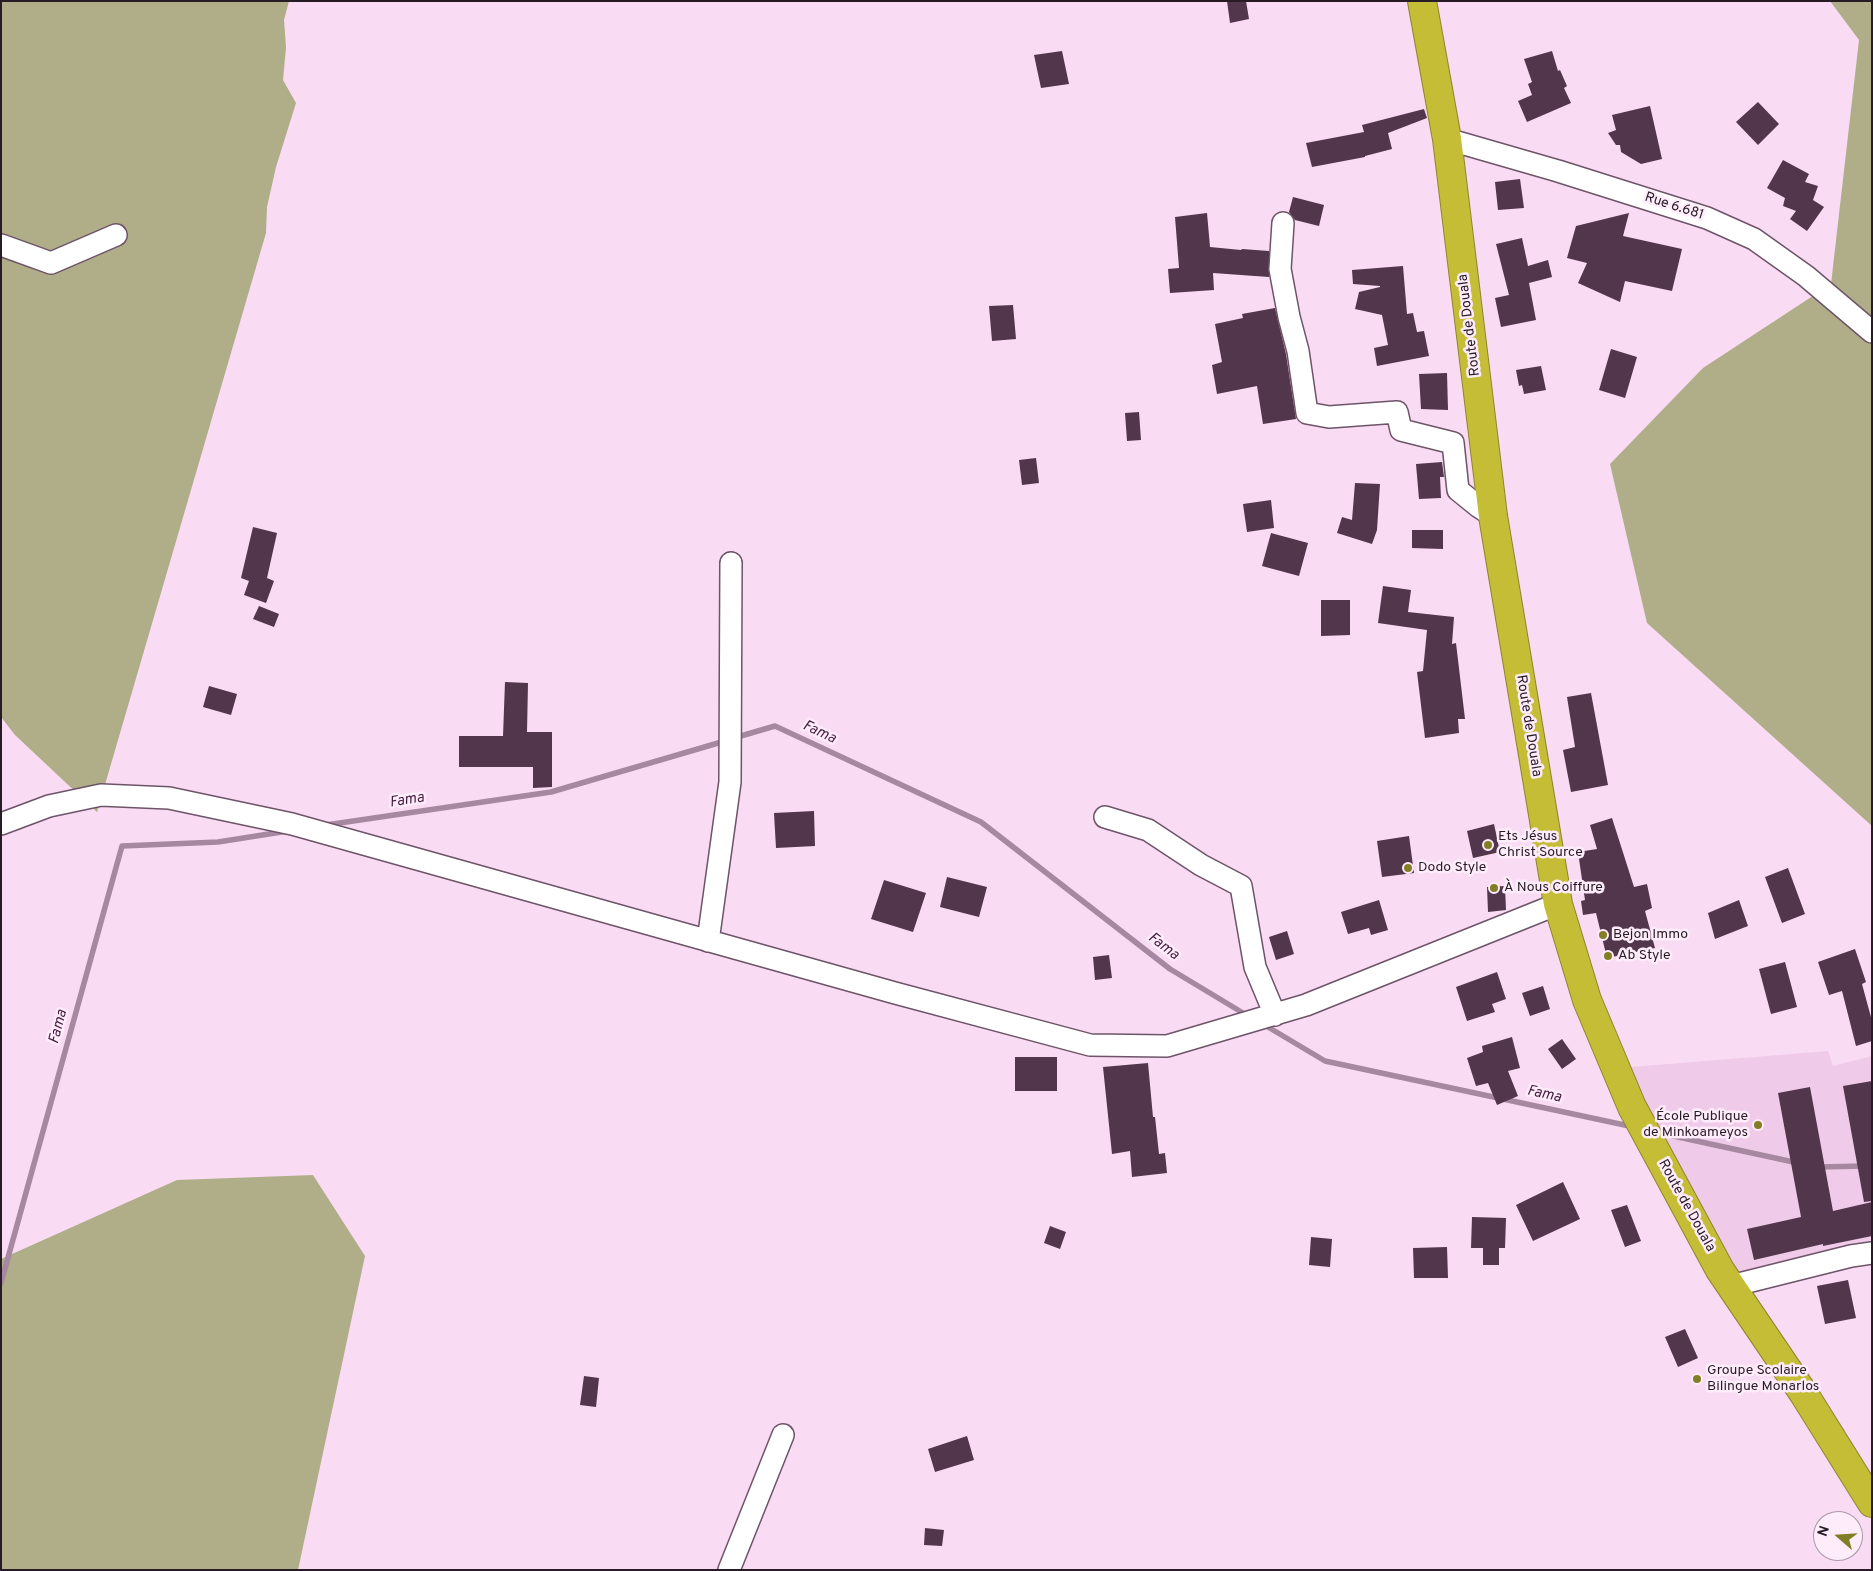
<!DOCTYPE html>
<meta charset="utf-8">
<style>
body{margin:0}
#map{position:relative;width:1873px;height:1571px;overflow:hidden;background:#f9dbf3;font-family:Overpass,sans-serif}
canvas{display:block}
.frame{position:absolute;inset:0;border:2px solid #271c25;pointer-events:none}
.north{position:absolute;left:1813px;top:1511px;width:50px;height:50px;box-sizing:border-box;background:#ffecfb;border:1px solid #a999a5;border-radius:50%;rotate:289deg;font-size:14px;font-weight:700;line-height:20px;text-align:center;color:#271c25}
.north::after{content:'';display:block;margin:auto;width:18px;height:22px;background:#837e25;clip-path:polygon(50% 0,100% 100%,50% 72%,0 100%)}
</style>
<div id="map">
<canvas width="1873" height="1571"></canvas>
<div class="frame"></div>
<div class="north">N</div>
</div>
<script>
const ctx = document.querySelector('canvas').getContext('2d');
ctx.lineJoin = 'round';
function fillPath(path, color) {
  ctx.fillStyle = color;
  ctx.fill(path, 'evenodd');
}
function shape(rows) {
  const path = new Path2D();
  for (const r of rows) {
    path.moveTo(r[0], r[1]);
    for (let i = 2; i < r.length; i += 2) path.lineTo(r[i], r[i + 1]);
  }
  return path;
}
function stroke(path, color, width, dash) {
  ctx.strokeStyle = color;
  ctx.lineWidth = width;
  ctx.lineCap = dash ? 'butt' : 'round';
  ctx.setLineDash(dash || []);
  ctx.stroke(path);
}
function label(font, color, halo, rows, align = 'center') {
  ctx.font = font + ' Overpass,sans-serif';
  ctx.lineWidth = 5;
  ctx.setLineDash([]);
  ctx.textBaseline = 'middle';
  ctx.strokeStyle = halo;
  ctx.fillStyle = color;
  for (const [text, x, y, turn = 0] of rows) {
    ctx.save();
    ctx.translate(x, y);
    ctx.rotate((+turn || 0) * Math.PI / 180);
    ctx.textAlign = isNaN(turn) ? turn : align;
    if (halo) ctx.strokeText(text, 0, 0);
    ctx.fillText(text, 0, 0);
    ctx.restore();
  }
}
const built = shape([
 [1828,1051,1833,1066,1872,1056,1872,1251,1734,1286,1619,1068]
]);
const forest = shape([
 [1,1,289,1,284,20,286,47,283,80,296,103,276,167,267,207,266,233,97,812,15,735,1,717],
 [1830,1,1872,1,1872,826,1647,623,1610,464,1703,368,1831,284,1859,40],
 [313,1175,365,1256,298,1570,1,1570,1,1259,177,1180]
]);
const stream = shape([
 [734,738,775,726,981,822,1170,969,1248,1016],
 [326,825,551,792,725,741],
 [1263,1024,1325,1061,1634,1127],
 [1655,1132,1798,1163],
 [1819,1167,1865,1166],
 [1,1283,122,846,218,842,288,831]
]);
const building = shape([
 [1227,1,1246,1,1249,19,1230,23],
 [1062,51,1069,84,1041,88,1034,55],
 [1552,51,1558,71,1560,70,1567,86,1564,88,1571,103,1527,122,1518,101,1532,95,1528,84,1532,82,1524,59],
 [1758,102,1779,124,1758,145,1736,122],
 [1650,106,1662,159,1641,164,1621,152,1620,145,1616,145,1608,133,1616,130,1612,115],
 [1424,109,1427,118,1388,133,1392,149,1365,156,1365,157,1312,167,1306,143,1364,132,1362,125],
 [1783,160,1809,174,1805,182,1818,186,1813,200,1824,207,1807,231,1790,219,1796,211,1783,206,1785,198,1767,188],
 [1520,179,1524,208,1498,210,1495,182],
 [1293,197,1324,205,1319,226,1295,220,1289,212],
 [1207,213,1210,247,1241,250,1242,249,1269,251,1269,277,1213,273,1214,290,1170,293,1168,269,1179,268,1175,217],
 [1629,213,1623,236,1682,249,1672,291,1625,281,1620,302,1578,283,1587,263,1567,258,1576,226],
 [1522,238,1528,266,1548,260,1552,277,1529,283,1536,320,1501,327,1495,298,1509,295,1496,244],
 [1403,266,1407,314,1413,313,1417,332,1424,331,1429,356,1377,366,1374,348,1388,345,1382,315,1355,309,1359,292,1380,287,1380,286,1353,284,1352,270],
 [1013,305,1016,339,992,341,989,306],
 [1275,308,1286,354,1296,419,1263,424,1257,386,1217,394,1212,365,1222,362,1215,324,1243,318,1242,314],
 [1611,349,1637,357,1625,398,1599,390],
 [1541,366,1546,390,1524,394,1522,385,1519,386,1516,370],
 [1447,373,1448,410,1421,409,1419,374],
 [1139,412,1141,440,1127,441,1125,413],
 [1036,458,1039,483,1022,485,1019,460],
 [1442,462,1444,477,1440,477,1441,498,1419,499,1416,464],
 [1355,483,1380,484,1377,530,1372,544,1337,533,1342,517,1352,520],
 [1271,500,1274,528,1247,532,1243,504],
 [253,527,277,533,267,578,274,581,266,603,244,595,249,581,241,578],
 [1412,530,1443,530,1443,549,1412,548],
 [1271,533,1308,543,1299,576,1262,566],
 [1383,586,1411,590,1408,612,1454,617,1452,644,1456,643,1465,719,1458,719,1459,733,1425,738,1417,672,1423,671,1427,630,1378,623],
 [1321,600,1350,600,1350,635,1321,636],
 [259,606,279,614,274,627,253,619],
 [505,682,528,683,527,732,552,732,552,787,533,788,533,767,459,767,459,736,503,736],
 [209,686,237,694,231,715,203,707],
 [1591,693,1608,785,1571,792,1563,750,1575,747,1567,697],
 [814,811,815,846,776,848,774,813],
 [1612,818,1634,887,1647,884,1652,908,1645,911,1655,948,1607,958,1596,913,1583,915,1581,901,1585,900,1578,852,1597,849,1590,825],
 [1494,824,1500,852,1473,858,1467,831],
 [1409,836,1414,873,1382,877,1377,841],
 [1788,868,1805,914,1782,923,1765,877],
 [947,877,987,887,979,917,940,907],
 [884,880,926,893,913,932,871,919],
 [1505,886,1506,910,1488,912,1487,887],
 [1379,900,1388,930,1371,935,1369,928,1348,934,1341,912],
 [1739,900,1748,926,1715,939,1708,913],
 [1287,931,1294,954,1276,960,1269,937],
 [1855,949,1866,982,1862,984,1872,1021,1872,1041,1856,1046,1842,991,1829,995,1818,962],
 [1109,955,1112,978,1095,980,1093,957],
 [1785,962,1797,1007,1771,1014,1759,969],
 [1497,972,1506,999,1492,1004,1495,1012,1467,1021,1456,987],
 [1543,986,1550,1009,1530,1016,1522,993],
 [1512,1037,1520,1068,1508,1071,1518,1096,1497,1105,1488,1083,1476,1086,1467,1058,1483,1052,1482,1046],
 [1562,1039,1576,1059,1562,1069,1548,1049],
 [1015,1057,1057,1057,1057,1091,1015,1091],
 [1148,1063,1153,1117,1155,1117,1159,1154,1165,1153,1167,1173,1132,1177,1130,1151,1112,1154,1103,1067],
 [1872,1081,1872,1201,1864,1202,1843,1086],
 [1810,1087,1833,1211,1872,1202,1872,1236,1823,1246,1823,1244,1754,1260,1747,1229,1801,1217,1778,1093],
 [1563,1182,1580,1219,1533,1241,1516,1205],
 [1627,1205,1641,1241,1625,1247,1611,1210],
 [1472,1217,1506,1218,1505,1248,1499,1248,1499,1265,1483,1265,1483,1248,1471,1248],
 [1050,1226,1066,1232,1060,1249,1044,1243],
 [1311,1237,1332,1239,1330,1267,1309,1265],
 [1447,1247,1448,1278,1414,1278,1413,1248],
 [1848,1280,1856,1318,1825,1324,1817,1286],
 [1685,1329,1698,1358,1678,1367,1665,1337],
 [584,1376,599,1378,596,1407,580,1405],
 [967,1436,974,1460,935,1472,928,1449],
 [925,1528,944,1530,942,1546,924,1545]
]);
const minor = shape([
 [1447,139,1558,171,1707,218,1754,239,1806,276,1872,332],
 [1283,223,1280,269,1289,317,1298,351,1307,413,1329,417,1397,412,1401,430,1453,443,1458,490,1479,507,1493,516],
 [1,245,51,263,116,235],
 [1105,817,1148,830,1201,865,1241,886,1255,967,1275,1015],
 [1,824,49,806,101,795,169,798,292,824,895,993,1090,1045,1167,1046,1306,1005,1558,904],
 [708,941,730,782,731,563],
 [1731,1286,1851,1256,1872,1253],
 [729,1570,783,1435]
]);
const highway = shape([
 [1422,1,1447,139,1493,516,1558,904,1587,1000,1632,1107,1720,1270,1804,1394,1872,1503]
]);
const markers = [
 [1488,845,5,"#837e25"],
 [1408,868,5,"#837e25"],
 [1494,888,5,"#837e25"],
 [1603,935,5,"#837e25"],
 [1608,956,5,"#837e25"],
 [1758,1125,5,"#837e25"],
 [1697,1379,5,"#837e25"]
];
const streetNames = [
 ["Rue 6.681",1674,207,18],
 ["Route de Douala",1470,325,-97],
 ["Route de Douala",1528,726,81],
 ["Route de Douala",1686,1206,61]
];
const poiNames = [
 ["Ets Jésus",1498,837],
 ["Christ Source",1498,853],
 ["Dodo Style",1418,868],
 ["À Nous Coiffure",1504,888],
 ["Bejon Immo",1613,935],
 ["Ab Style",1618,956],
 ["École Publique",1748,1117,"right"],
 ["de Minkoameyos",1748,1133,"right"],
 ["Groupe Scolaire",1707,1371],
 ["Bilingue Monarlos",1707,1387]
];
const waterNames = [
 ["Fama",819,733,25],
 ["Fama",407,801,-9],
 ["Fama",1163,947,37],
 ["Fama",59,1027,-75],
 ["Fama",1544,1095,12]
];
fillPath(built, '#f0cbe9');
fillPath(forest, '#afae88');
stroke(stream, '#a788a1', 5.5);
fillPath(building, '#51364c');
stroke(minor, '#6d5468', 24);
stroke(highway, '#8e8530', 30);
stroke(minor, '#fff', 21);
stroke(highway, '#c5bd36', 28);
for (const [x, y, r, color] of markers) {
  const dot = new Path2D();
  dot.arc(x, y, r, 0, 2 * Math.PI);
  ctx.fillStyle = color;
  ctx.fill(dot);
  stroke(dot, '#ffecfb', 2);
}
label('14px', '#271c25', '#ffecfb', streetNames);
label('14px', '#271c25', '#ffecfb', poiNames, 'left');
label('italic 15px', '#461c40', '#ffecfb', waterNames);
</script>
